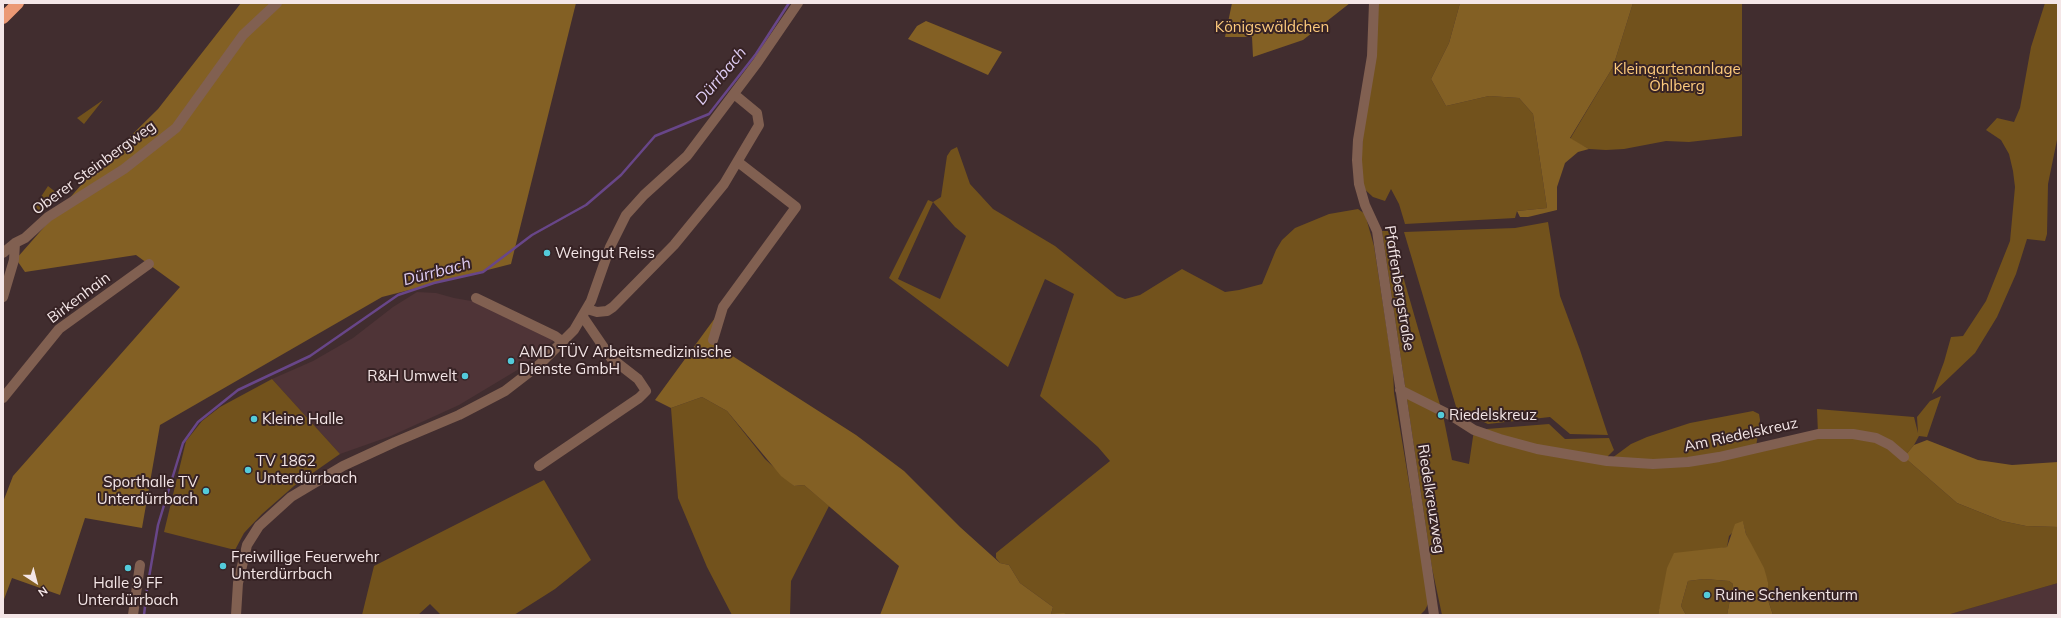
<!DOCTYPE html>
<meta charset="utf-8">
<style>
body{margin:0}
#map{position:relative;width:2061px;height:618px;overflow:hidden;background:#412d2f;font-family:Mulish,sans-serif}
canvas{display:block}
.frame{position:absolute;inset:0;border:4px solid #f4e6e7;pointer-events:none}
.north{position:absolute;left:16px;top:562px;width:40px;height:40px;-webkit-text-stroke:3px #372325;paint-order:stroke;rotate:144deg;font-size:11px;font-weight:700;line-height:16px;text-align:center;color:#f4e6e7}
.north::after{content:'';display:block;margin:auto;width:14px;height:18px;background:#f4e6e7;clip-path:polygon(50% 0,100% 100%,50% 72%,0 100%)}
</style>
<div id="map">
<canvas width="2061" height="618"></canvas>
<div class="frame"></div>
<div class="north">N</div>
</div>
<script>
const ctx = document.querySelector('canvas').getContext('2d');
ctx.lineJoin = 'round';
function fillPath(path, color) {
  ctx.fillStyle = color;
  ctx.fill(path, 'evenodd');
}
function shape(rows) {
  const path = new Path2D();
  for (const r of rows) {
    path.moveTo(r[0], r[1]);
    for (let i = 2; i < r.length; i += 2) path.lineTo(r[i], r[i + 1]);
  }
  return path;
}
function stroke(path, color, width, dash) {
  ctx.strokeStyle = color;
  ctx.lineWidth = width;
  ctx.lineCap = dash ? 'butt' : 'round';
  ctx.setLineDash(dash || []);
  ctx.stroke(path);
}
function label(font, color, halo, rows, align = 'center') {
  ctx.font = font + ' Mulish,sans-serif';
  ctx.lineWidth = 4;
  ctx.setLineDash([]);
  ctx.textBaseline = 'middle';
  ctx.strokeStyle = halo;
  ctx.fillStyle = color;
  for (const [text, x, y, turn = 0] of rows) {
    ctx.save();
    ctx.translate(x, y);
    ctx.rotate((+turn || 0) * Math.PI / 180);
    ctx.textAlign = isNaN(turn) ? turn : align;
    if (halo) ctx.strokeText(text, 0, 0);
    ctx.fillText(text, 0, 0);
    ctx.restore();
  }
}
const built = shape([
 [417,292,436,293,454,298,477,302,552,338,553,341,519,369,459,405,391,436,340,454,272,379,313,361,353,338,393,307],
 [2058,583,2058,615,1947,615]
]);
const green = shape([
 [1374,3,1460,3,1449,43,1431,79,1446,106,1489,96,1519,98,1533,114,1547,208,1517,211,1515,218,1405,224,1399,204,1391,189,1385,201,1373,197,1359,184],
 [1633,3,1742,3,1742,136,1689,142,1666,141,1624,149,1606,150,1589,149,1570,139,1613,67],
 [2045,3,2058,3,2058,135,2048,184,2047,234,2045,241,2027,239,2016,274,1997,317,1975,353,1932,394,1944,362,1951,337,1963,336,1986,301,2010,241,2015,187,2013,171,2009,154,2001,140,1986,130,1997,118,2014,122,2020,108,2031,47],
 [103,100,84,124,77,118],
 [957,147,970,184,993,209,1055,246,1117,296,1125,299,1140,295,1182,269,1225,292,1239,290,1262,284,1276,250,1282,240,1295,228,1329,214,1358,209,1365,214,1374,246,1393,370,1394,393,1429,602,1425,610,1420,615,1051,614,1053,607,1020,583,1009,565,1000,563,996,558,996,553,1110,461,1098,447,1040,396,1074,294,1045,279,1008,367,889,278,928,200,933,202,941,197,947,156,951,150],
 [933,202,955,227,966,236,940,299,898,279],
 [48,186,58,194,38,214,33,209],
 [1548,222,1560,296,1580,350,1608,435,1570,434,1550,417,1488,424,1457,410,1404,232,1515,228],
 [1382,231,1390,231,1443,415,1452,460,1469,464,1474,430,1549,424,1565,439,1609,438,1614,450,1608,456,1608,461,1631,444,1647,437,1690,423,1753,411,1759,414,1760,420,1756,447,1818,434,1817,409,1914,417,1918,433,1917,417,1930,401,1941,396,1927,437,1919,436,1914,445,1904,457,1957,503,2002,521,2026,526,2058,527,2058,583,1947,615,1773,615,1768,600,1768,582,1746,534,1743,522,1729,536,1727,547,1717,549,1662,598,1658,615,1442,615,1432,568],
 [272,379,340,454,294,486,262,514,244,533,235,550,164,532,186,441,202,421,220,407],
 [702,397,727,411,765,459,794,486,804,485,829,506,791,581,790,615,732,615,707,567,678,498,671,408],
 [544,480,591,560,555,589,514,615,441,615,430,604,418,615,362,615,374,566],
 [1704,579,1729,581,1733,584,1727,615,1686,615,1681,606,1688,581]
]);
const forest = shape([
 [241,3,576,3,511,264,382,297,160,425,142,528,85,518,60,595,12,578,3,602,3,502,13,476,180,287,136,255,25,272,16,259,82,184,158,109],
 [1232,3,1350,3,1303,40,1253,57,1252,37,1225,37],
 [1460,3,1633,3,1613,67,1570,138,1589,149,1578,152,1565,163,1557,187,1557,210,1528,217,1520,217,1517,211,1547,208,1533,114,1519,98,1489,96,1446,106,1431,79,1449,43],
 [926,21,1002,52,988,75,908,39,917,26],
 [723,307,713,340,720,348,856,435,904,471,960,527,1000,563,1009,565,1020,583,1053,607,1051,614,1064,613,1067,615,880,615,899,566,804,485,794,486,781,476,727,411,702,397,671,408,655,400],
 [1927,440,1978,460,2012,465,2058,462,2058,527,2026,526,2002,521,1957,503,1904,457,1914,445],
 [1743,521,1746,534,1764,568,1768,582,1768,600,1773,615,1727,615,1733,584,1729,581,1704,579,1688,581,1681,606,1686,615,1658,615,1667,568,1674,553,1727,547,1735,524]
]);
const stream = shape([
 [144,615,147,589,158,525,183,443,198,422,238,390,310,356,398,295,434,283,483,272,532,235,586,205,621,175,655,136,709,114,756,54,789,3]
]);
const minor = shape([
 [1374,3,1372,56,1358,140,1357,160,1359,184,1365,205,1377,231,1434,615],
 [3,253,15,243,25,238,48,217,124,169,176,128,243,35,277,3],
 [3,297,14,260,15,243],
 [476,298,555,336,563,342],
 [587,309,597,312,607,311,613,307,674,245,724,184,759,125,757,113,734,94],
 [713,340,723,307,796,207,738,162],
 [1400,390,1452,416,1474,430,1500,439,1537,449,1607,461,1653,464,1688,462,1719,457,1818,434,1853,434,1876,438,1890,445,1904,457],
 [3,398,59,329,149,264],
 [539,466,639,398,646,391,638,379,611,358,583,317],
 [133,615,140,565],
 [236,615,238,583,247,545,259,526,291,497,343,466,395,442,459,415,505,391,540,364,574,330,591,301,610,247,626,215,644,195,687,156,757,63,798,3]
]);
const highway = shape([
 [3,18,18,3]
]);
const markers = [
 [547,253,4,"#53cbdb"],
 [511,361,4,"#53cbdb"],
 [465,376,4,"#53cbdb"],
 [1441,415,4,"#53cbdb"],
 [254,419,4,"#53cbdb"],
 [248,470,4,"#53cbdb"],
 [206,491,4,"#53cbdb"],
 [223,566,4,"#53cbdb"],
 [128,568,4,"#53cbdb"],
 [1707,595,4,"#53cbdb"]
];
const parkNames = [
 ["Königswäldchen",1272,27],
 ["Kleingartenanlage",1677,69],
 ["Öhlberg",1677,86]
];
const streetNames = [
 ["Oberer Steinbergweg",94,168,-36],
 ["Pfaffenbergstraße",1399,288,81],
 ["Birkenhain",79,298,-37],
 ["Am Riedelskreuz",1741,435,-12],
 ["Riedelkreuzweg",1431,499,81]
];
const poiNames = [
 ["Weingut Reiss",555,253],
 ["AMD TÜV Arbeitsmedizinische",519,352],
 ["Dienste GmbH",519,369],
 ["R&H Umwelt",457,376,"right"],
 ["Riedelskreuz",1449,415],
 ["Kleine Halle",262,419],
 ["TV 1862",256,461],
 ["Unterdürrbach",256,478],
 ["Sporthalle TV",198,482,"right"],
 ["Unterdürrbach",198,499,"right"],
 ["Freiwillige Feuerwehr",231,557],
 ["Unterdürrbach",231,574],
 ["Halle 9 FF",128,583,"center"],
 ["Unterdürrbach",128,600,"center"],
 ["Ruine Schenkenturm",1715,595]
];
const waterNames = [
 ["Dürrbach",721,76,-50],
 ["Dürrbach",437,272,-15]
];
fillPath(built, '#4f3437');
fillPath(green, '#72521c');
fillPath(forest, '#836024');
stroke(stream, '#684689', 2.5);
stroke(minor, '#816051', 10);
stroke(highway, '#eb9975', 12);
for (const [x, y, r, color] of markers) {
  const dot = new Path2D();
  dot.arc(x, y, r, 0, 2 * Math.PI);
  ctx.fillStyle = color;
  ctx.fill(dot);
  stroke(dot, '#372325', 1.5);
}
label('15px', '#fecb7d', '#372325', parkNames);
label('15px', '#f4e6e7', '#372325', streetNames);
label('15px', '#f4e6e7', '#372325', poiNames, 'left');
label('italic 16px', '#deccf3', '#372325', waterNames);
</script>
